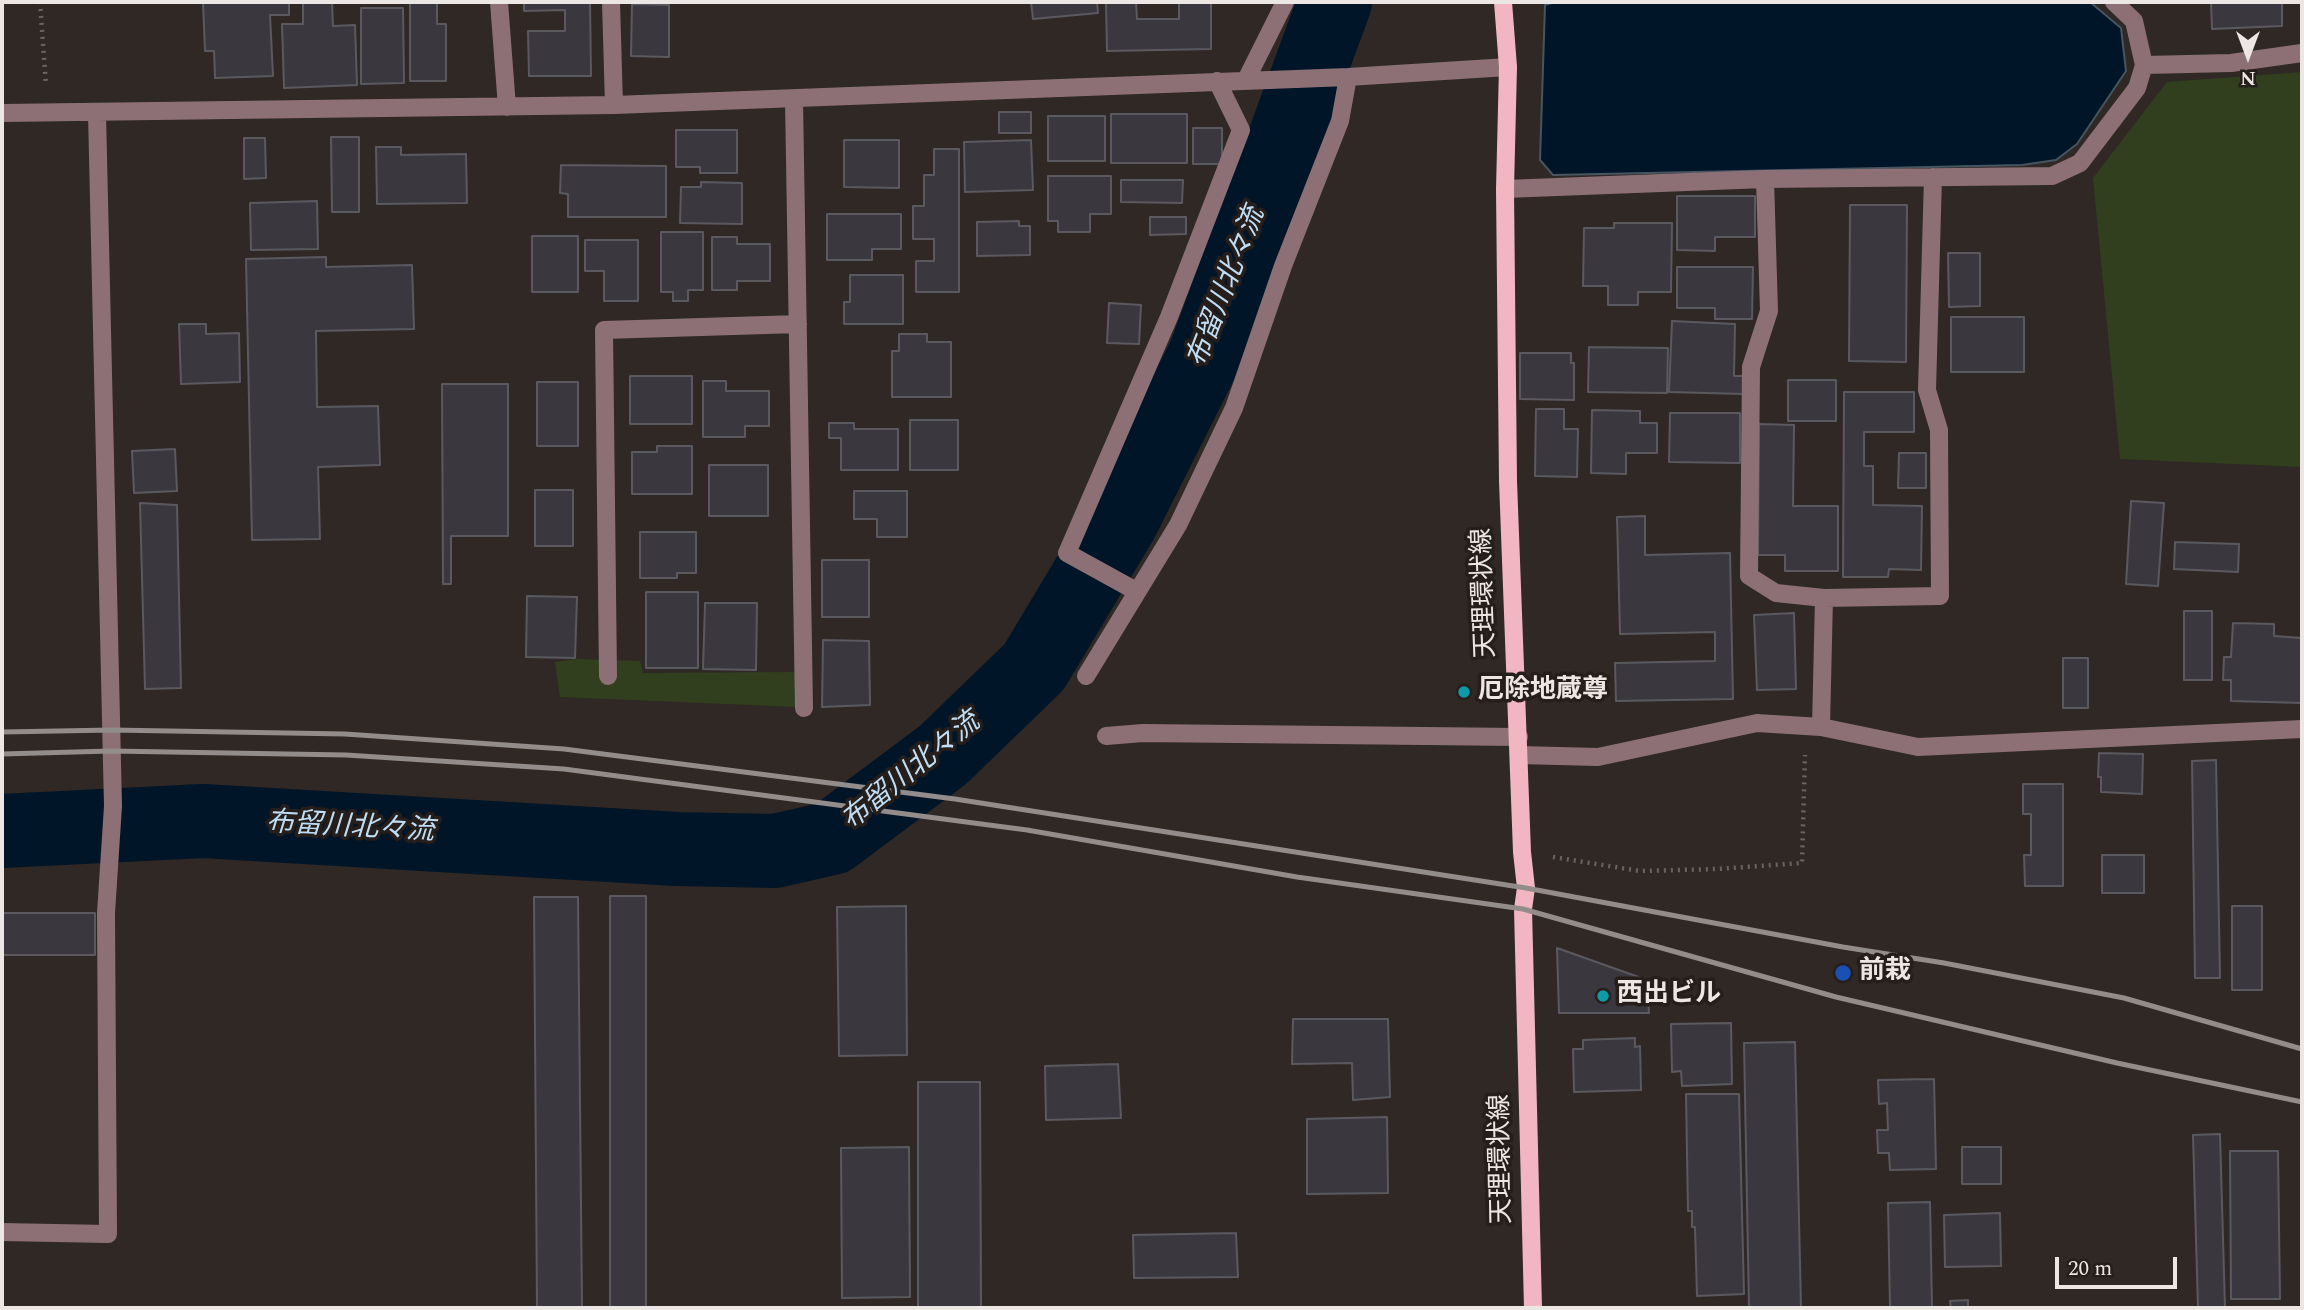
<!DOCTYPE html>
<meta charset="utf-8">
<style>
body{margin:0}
#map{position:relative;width:2304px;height:1310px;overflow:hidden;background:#2f2825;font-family:Spectral,serif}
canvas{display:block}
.frame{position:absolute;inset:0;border:4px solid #ece7e5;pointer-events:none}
.north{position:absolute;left:2213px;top:21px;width:70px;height:70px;-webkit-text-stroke:5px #251e1b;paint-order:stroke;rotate:180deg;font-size:19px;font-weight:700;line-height:28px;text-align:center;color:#ece7e5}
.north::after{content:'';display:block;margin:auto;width:24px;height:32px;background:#ece7e5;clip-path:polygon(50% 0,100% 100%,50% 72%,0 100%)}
.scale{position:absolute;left:2055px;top:1257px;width:122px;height:32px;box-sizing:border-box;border:4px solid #ece7e5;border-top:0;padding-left:9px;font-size:21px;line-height:24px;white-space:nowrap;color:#ece7e5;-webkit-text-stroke:5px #251e1b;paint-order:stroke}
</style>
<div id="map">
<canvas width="2304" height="1310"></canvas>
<div class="frame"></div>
<div class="north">N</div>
<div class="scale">20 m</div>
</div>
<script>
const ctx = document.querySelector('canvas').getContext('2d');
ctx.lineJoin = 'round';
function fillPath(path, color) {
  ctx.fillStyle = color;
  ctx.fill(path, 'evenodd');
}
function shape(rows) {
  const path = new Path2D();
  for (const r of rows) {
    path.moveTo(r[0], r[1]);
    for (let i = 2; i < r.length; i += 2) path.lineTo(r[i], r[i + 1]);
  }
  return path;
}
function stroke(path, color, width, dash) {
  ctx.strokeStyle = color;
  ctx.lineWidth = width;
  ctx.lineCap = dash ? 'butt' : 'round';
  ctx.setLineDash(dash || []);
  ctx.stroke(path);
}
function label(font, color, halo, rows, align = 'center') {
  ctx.font = font + ' Spectral,"Noto Sans JP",serif';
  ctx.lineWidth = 7;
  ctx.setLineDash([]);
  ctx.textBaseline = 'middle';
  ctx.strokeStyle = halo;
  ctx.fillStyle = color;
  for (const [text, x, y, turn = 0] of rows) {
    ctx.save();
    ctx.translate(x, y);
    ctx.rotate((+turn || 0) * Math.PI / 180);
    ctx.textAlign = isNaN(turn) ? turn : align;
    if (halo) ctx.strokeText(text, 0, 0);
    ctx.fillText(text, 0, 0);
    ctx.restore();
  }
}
const green = shape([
 [2302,72,2302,467,2120,459,2093,178,2167,82],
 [576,659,640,661,643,673,798,672,797,707,560,697,555,662]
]);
const water = shape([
 [1555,2,2090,2,2121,28,2126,71,2077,144,2056,160,2022,165,1553,175,1540,160,1545,5,1555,2]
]);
const river = shape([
 [2,831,203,821,677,849,775,851,832,838,943,755,1034,667,1121,522,1205,355,1335,2]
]);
const building = shape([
 [203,2,289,2,289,15,270,15,273,76,215,78,214,51,205,51,203,2],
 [303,2,332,2,333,26,355,25,357,85,284,88,282,24,303,24,303,2],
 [410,2,437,2,437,24,446,24,446,81,410,81,410,2],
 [524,2,590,2,591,76,529,76,528,31,565,31,565,10,524,11,524,2],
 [1031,2,1097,2,1098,13,1033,19,1031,2],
 [1106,2,1136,2,1137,19,1179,19,1179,2,1211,2,1211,49,1107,51,1106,2],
 [2211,2,2282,2,2282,26,2212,29,2211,2],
 [632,4,669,5,669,57,631,56,632,4],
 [361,8,403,8,404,83,361,84,361,8],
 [999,112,1031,112,1031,133,999,133,999,112],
 [1111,114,1187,114,1187,163,1111,163,1111,114],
 [1048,116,1105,116,1105,161,1048,161,1048,116],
 [1193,128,1222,128,1222,164,1193,164,1193,128],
 [676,130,737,130,737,173,700,173,700,167,676,167,676,130],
 [331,137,359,137,359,212,332,212,331,137],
 [244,138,265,138,266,178,244,179,244,138],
 [844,140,899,140,899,188,844,187,844,140],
 [1031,140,1033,190,965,192,964,142,1031,140],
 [376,147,401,147,401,155,466,154,467,203,377,204,376,147],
 [934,149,959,149,959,292,916,292,916,261,934,261,934,239,913,239,913,206,924,206,924,175,934,175,934,149],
 [561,165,666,166,666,217,568,217,568,194,560,193,561,165],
 [1048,176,1111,176,1111,214,1090,214,1090,232,1058,232,1058,221,1048,221,1048,176],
 [1121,180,1183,180,1182,203,1121,202,1121,180],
 [701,182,742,183,742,224,680,223,681,187,701,187,701,182],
 [1677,196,1755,196,1755,237,1715,237,1715,251,1677,250,1677,196],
 [317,201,318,249,251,250,250,203,317,201],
 [1850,205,1907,205,1906,362,1849,361,1850,205],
 [827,214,901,214,901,249,872,249,872,260,827,260,827,214],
 [1150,217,1186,217,1186,234,1150,235,1150,217],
 [1019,221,1019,226,1030,226,1030,255,977,256,977,222,1019,221],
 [1614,223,1672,223,1671,292,1638,292,1638,305,1608,305,1608,286,1583,286,1584,228,1614,228,1614,223],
 [661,232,703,232,703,290,688,290,688,301,673,301,673,292,661,292,661,232],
 [532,236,578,236,578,292,532,292,532,236],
 [712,237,737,237,737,244,770,244,770,281,737,281,737,290,712,290,712,237],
 [585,240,638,240,638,301,604,301,604,271,585,271,585,240],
 [1948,253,1980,253,1980,306,1949,307,1948,253],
 [326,257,326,267,412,265,414,329,316,331,317,407,378,406,380,465,318,467,320,539,252,540,246,259,326,257],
 [1677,267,1753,267,1752,319,1715,319,1715,308,1677,308,1677,267],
 [850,275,903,275,903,324,844,324,844,302,850,302,850,275],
 [1109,303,1141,305,1139,344,1107,343,1109,303],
 [1951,317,2024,317,2024,372,1951,372,1951,317],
 [1672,321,1735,324,1734,376,1744,376,1743,394,1669,392,1672,321],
 [179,324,206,324,206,334,239,333,240,382,181,384,179,324],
 [899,334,927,334,927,342,951,342,951,397,892,397,892,351,899,351,899,334],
 [1589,347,1668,348,1667,393,1588,392,1589,347],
 [1520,353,1571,353,1571,363,1574,363,1574,400,1520,399,1520,353],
 [630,376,692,376,692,424,630,424,630,376],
 [1788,380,1836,380,1836,421,1788,421,1788,380],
 [703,381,726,381,726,391,769,391,769,426,745,426,745,437,703,437,703,381],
 [537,382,578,382,578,446,537,446,537,382],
 [442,384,508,384,508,536,451,536,451,584,443,584,442,384],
 [1844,392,1914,392,1914,432,1864,432,1864,466,1873,466,1873,505,1922,506,1921,570,1889,569,1888,577,1843,577,1844,392],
 [1536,409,1564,409,1564,429,1578,429,1577,477,1535,476,1536,409],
 [1592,410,1640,411,1640,423,1657,423,1657,453,1626,453,1626,474,1591,473,1592,410],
 [1670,413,1740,413,1740,463,1669,462,1670,413],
 [910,420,958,420,958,470,910,470,910,420],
 [829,423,854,423,854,429,898,429,898,470,841,470,841,438,829,438,829,423],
 [1759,424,1794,425,1793,506,1838,506,1838,571,1785,571,1785,555,1758,555,1759,424],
 [657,446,692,446,692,494,632,494,632,452,657,452,657,446],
 [175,449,177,491,134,493,132,451,175,449],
 [1899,453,1926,453,1926,488,1898,488,1899,453],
 [709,465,768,465,768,516,709,516,709,465],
 [535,490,573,490,573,546,535,546,535,490],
 [854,491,907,491,907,537,877,537,877,519,854,519,854,491],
 [2131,501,2164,503,2158,586,2126,584,2131,501],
 [140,503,177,505,181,688,145,689,140,503],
 [1645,516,1645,555,1730,553,1733,699,1616,701,1615,663,1715,661,1715,632,1620,634,1617,517,1645,516],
 [640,532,696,532,696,573,677,573,677,578,640,578,640,532],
 [2175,542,2239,544,2238,572,2174,569,2175,542],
 [822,560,869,560,869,617,822,617,822,560],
 [646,592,698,592,698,668,646,668,646,592],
 [527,596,577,597,575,658,526,657,527,596],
 [705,603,757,603,756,670,703,669,705,603],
 [2184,611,2212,611,2212,680,2184,680,2184,611],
 [1794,613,1796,689,1757,690,1754,615,1794,613],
 [2233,623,2274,624,2274,636,2302,638,2302,703,2231,701,2231,680,2223,680,2224,657,2231,657,2233,623],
 [823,640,869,641,870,705,822,707,823,640],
 [2063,658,2088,658,2088,708,2063,708,2063,658],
 [2099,753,2143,754,2142,794,2101,792,2101,777,2098,777,2099,753],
 [2216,760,2220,978,2195,978,2192,761,2216,760],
 [2023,784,2063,784,2063,886,2025,886,2024,855,2031,855,2031,814,2023,814,2023,784],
 [2102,855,2144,855,2144,893,2102,893,2102,855],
 [610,896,646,896,646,1308,610,1308,610,896],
 [534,897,578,897,582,1308,537,1308,534,897],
 [906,906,907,1055,839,1056,837,907,906,906],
 [2232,906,2262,906,2262,990,2232,990,2232,906],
 [2,913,95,913,95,955,2,955,2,913],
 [1557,948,1647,980,1649,1013,1559,1013,1557,948],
 [1293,1019,1388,1019,1390,1097,1353,1100,1352,1063,1292,1064,1293,1019],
 [1731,1023,1732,1084,1682,1086,1681,1071,1672,1072,1671,1024,1731,1023],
 [1635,1038,1635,1047,1640,1046,1641,1090,1574,1092,1573,1049,1583,1049,1583,1040,1635,1038],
 [1795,1042,1801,1308,1749,1308,1744,1043,1795,1042],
 [1118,1064,1121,1118,1046,1120,1045,1066,1118,1064],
 [1934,1079,1936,1169,1890,1170,1889,1153,1878,1153,1877,1130,1888,1130,1887,1103,1879,1104,1878,1080,1934,1079],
 [918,1082,980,1082,981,1308,918,1308,918,1082],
 [1686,1094,1739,1094,1744,1294,1697,1296,1695,1227,1692,1227,1692,1211,1688,1211,1686,1094],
 [1387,1117,1388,1193,1307,1194,1307,1119,1387,1117],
 [2220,1134,2225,1308,2198,1308,2193,1135,2220,1134],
 [909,1147,910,1297,842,1298,841,1148,909,1147],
 [1962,1147,2001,1147,2001,1184,1962,1184,1962,1147],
 [2230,1151,2278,1151,2280,1299,2231,1299,2230,1151],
 [1930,1202,1932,1308,1890,1308,1888,1203,1930,1202],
 [2000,1213,2001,1266,1945,1267,1944,1215,2000,1213],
 [1236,1233,1238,1277,1134,1278,1133,1235,1236,1233],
 [1968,1300,1968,1308,1951,1308,1950,1301,1968,1300]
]);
const path = shape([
 [40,2,46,85],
 [1553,857,1640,871,1717,869,1802,863,1805,755]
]);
const minor = shape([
 [499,2,507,107],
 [611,2,614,105],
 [2114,2,2134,21,2144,65,2231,63,2302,53],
 [1246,80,1285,2],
 [794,99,804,708],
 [2,113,614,105,1348,77,1508,67],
 [1765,179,1769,311,1751,367,1749,576,1776,593,1824,598,1821,727],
 [1505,189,1765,179,2052,176,2080,163,2137,88,2144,65],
 [1136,591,1067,553,1169,317,1241,130,1217,81],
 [1824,598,1940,596,1939,430,1927,390,1933,177],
 [608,676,604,330,798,324],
 [1086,676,1178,525,1234,408,1283,266,1340,121,1348,77],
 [1106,736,1143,733,1519,737],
 [1519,755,1598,757,1757,723,1821,727,1918,747,2302,729],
 [2,1232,108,1234,106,913,113,806,97,113]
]);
const major = shape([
 [1503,2,1508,67,1505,189,1508,481,1522,852,1526,888,1523,909,1533,1308]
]);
const rail = shape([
 [2,732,112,730,345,734,564,749,955,799,1526,888,1843,947,1944,963,2124,998,2302,1049],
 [2,754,111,751,346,755,564,769,1027,830,1297,877,1523,909,1836,997,2117,1063,2302,1102]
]);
const markers = [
 [1464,692,7,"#0f9aa8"],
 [1843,973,9,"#1a4fb4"],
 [1603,996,7,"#0f9aa8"]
];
const streetNames = [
 ["天理環状線",1486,593,-92],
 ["天理環状線",1503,1159,-91]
];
const poiNames = [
 ["厄除地蔵尊",1478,692],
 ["前栽",1859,973],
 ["西出ビル",1617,996]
];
const waterNames = [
 ["布留川北々流",1228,288,-69],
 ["布留川北々流",912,773,-39],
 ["布留川北々流",350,829,3]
];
fillPath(green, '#313f1e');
fillPath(water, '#001628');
stroke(water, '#475561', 2);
stroke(river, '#001628', 74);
fillPath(building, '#3a383e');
stroke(building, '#5b5960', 2);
stroke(path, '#6b6562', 4.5, [2, 5]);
stroke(minor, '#8d7075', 18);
stroke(major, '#f2b5c2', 18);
stroke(rail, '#928c8a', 5);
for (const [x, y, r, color] of markers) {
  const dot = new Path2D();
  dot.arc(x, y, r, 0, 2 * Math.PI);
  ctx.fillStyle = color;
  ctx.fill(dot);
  stroke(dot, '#251e1b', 2.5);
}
label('26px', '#ece7e5', '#251e1b', streetNames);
label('bold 26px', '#ece7e5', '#251e1b', poiNames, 'left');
label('italic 28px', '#bfdef5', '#251e1b', waterNames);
</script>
